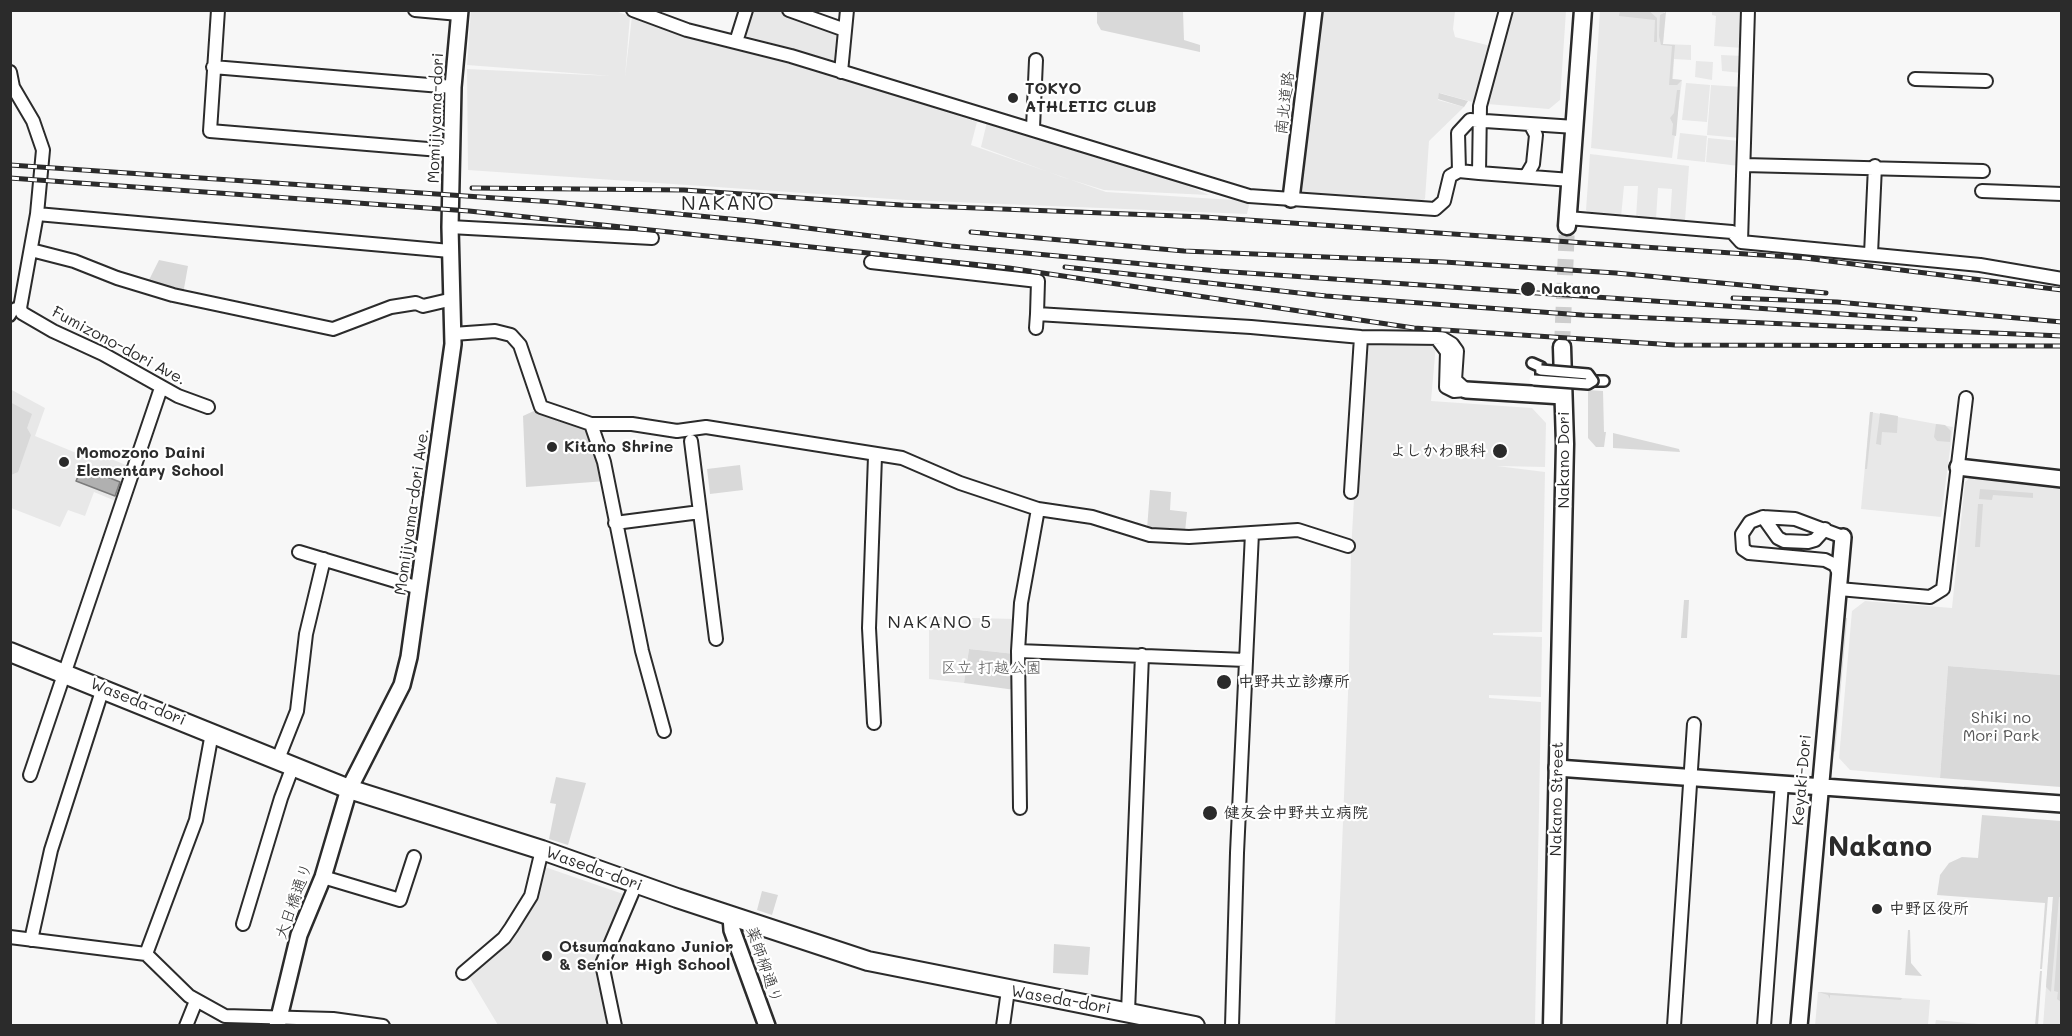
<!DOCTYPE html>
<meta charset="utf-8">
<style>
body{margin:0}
#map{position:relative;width:2072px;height:1036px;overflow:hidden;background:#f7f7f7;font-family:Mali,sans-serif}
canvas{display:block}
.frame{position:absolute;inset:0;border:12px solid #2b2b2b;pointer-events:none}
</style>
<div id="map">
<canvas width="2072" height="1036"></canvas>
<div class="frame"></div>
</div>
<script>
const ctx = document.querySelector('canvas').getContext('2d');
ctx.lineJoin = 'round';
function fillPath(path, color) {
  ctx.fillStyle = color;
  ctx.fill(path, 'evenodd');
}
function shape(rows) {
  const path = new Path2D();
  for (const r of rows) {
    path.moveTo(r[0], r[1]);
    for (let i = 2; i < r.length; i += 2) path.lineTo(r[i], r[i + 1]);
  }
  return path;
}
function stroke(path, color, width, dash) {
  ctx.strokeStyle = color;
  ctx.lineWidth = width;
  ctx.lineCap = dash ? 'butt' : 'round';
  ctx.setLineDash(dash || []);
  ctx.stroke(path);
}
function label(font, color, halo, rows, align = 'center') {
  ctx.font = font + ' Mali,"Klee One",sans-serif';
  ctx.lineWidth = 4.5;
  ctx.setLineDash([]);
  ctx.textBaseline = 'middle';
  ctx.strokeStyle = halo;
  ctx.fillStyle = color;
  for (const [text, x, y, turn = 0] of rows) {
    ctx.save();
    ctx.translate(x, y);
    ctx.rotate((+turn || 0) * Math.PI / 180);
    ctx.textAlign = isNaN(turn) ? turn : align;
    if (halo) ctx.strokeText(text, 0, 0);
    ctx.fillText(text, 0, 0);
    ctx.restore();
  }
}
const built = shape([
 [471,10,615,11,630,16,625,77,632,16,720,45,835,75,977,122,971,145,1106,192,1250,201,1247,214,906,200,468,170,467,69,611,76,467,65],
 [752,11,777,11,840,31,836,62,747,36,745,32],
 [1322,11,1455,11,1453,29,1455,37,1491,46,1476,103,1440,93,1438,100,1464,107,1429,141,1425,199,1415,204,1307,198,1302,191],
 [1512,11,1566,11,1560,100,1549,109,1487,104],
 [1600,11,1664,11,1663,44,1691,45,1691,60,1674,59,1673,79,1682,80,1672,158,1591,148],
 [1712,11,1744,11,1743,48,1714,46,1716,16,1712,15],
 [1721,55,1743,56,1742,73,1722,71],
 [1696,61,1713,62,1712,80,1695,77],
 [1686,83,1710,85,1707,122,1682,120],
 [1711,85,1742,87,1740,138,1707,135],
 [987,122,1172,179,1209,195,1104,190,1062,177,981,147],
 [1680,133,1707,136,1705,162,1677,159],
 [1708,138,1739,141,1739,166,1706,162],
 [1590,154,1689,166,1685,221,1670,220,1672,189,1658,188,1656,219,1636,218,1638,186,1624,186,1621,217,1590,214,1586,210],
 [1410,342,1436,344,1431,401,1532,408,1546,423,1545,467,1497,466,1545,472,1542,632,1493,633,1493,635,1542,637,1541,697,1489,695,1489,698,1541,702,1535,1025,1335,1026,1349,668,1351,551,1363,343],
 [10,389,45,408,35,436,86,457,89,449,130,467,118,502,94,492,85,516,68,510,60,527,11,508],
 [1870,412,1953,427,1941,517,1861,509],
 [1971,477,2061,487,2061,675,1948,666,1940,778,1850,770,1839,758,1852,611,1865,601,1952,608,1965,482],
 [929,617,1017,619,1015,654,969,649,964,683,929,679],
 [542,866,626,895,599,968,611,1025,498,1025,468,975,506,943],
 [2053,896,2061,897,2061,1025,2043,1026],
 [1818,992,1930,1000,1928,1025,1815,1026],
 [1936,1020,1979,1024,1993,1025,1935,1025]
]);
const green = shape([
 [1648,10,1657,18,1657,42,1654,42,1655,20,1619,16,1620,11],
 [1097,11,1183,11,1184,40,1200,45,1200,52,1101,30,1097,23],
 [1666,12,1663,44,1675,45,1672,79,1682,80,1677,85,1669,85,1672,46,1661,45,1659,36,1660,15],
 [1677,90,1680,90,1676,136,1672,135,1673,124,1670,118,1674,113],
 [1439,93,1468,101,1464,107,1438,99],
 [159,260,188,266,183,294,148,282],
 [1588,390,1603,391,1604,432,1606,432,1604,447,1596,447,1588,438],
 [10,402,32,414,27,428,31,435,18,472,11,475],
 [536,410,590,426,606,481,526,487,523,416],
 [1870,412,1873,412,1867,469,1865,469],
 [1880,413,1898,416,1897,433,1882,432,1881,445,1876,444],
 [1936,424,1945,425,1951,431,1950,442,1937,441,1934,437],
 [1613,433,1679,449,1680,452,1613,448],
 [740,465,743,490,710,494,707,469],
 [1980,489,2033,493,2033,498,1993,495,1992,500,1979,499],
 [1150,490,1171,492,1170,510,1187,512,1185,532,1147,529],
 [1978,504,1983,504,1980,547,1975,547],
 [1684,600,1689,600,1687,638,1681,638],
 [1846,618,1847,618,1835,752,1834,751],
 [969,649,1015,654,1015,690,964,683],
 [1948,666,2061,675,2061,787,1940,778],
 [556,777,586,783,568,845,549,839,556,804,550,803],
 [1964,786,2022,791,2021,793,1964,789],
 [1962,804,2020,808,2020,811,1962,807],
 [1982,815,2061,821,2061,897,2059,897,2051,992,2046,987,2053,897,2048,897,2042,969,2040,969,2045,903,1937,895,1940,875,1949,863,1962,857,1978,858],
 [762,891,778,895,772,915,757,910],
 [2061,900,2062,900,2061,1002,2057,999,2058,992,2054,991],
 [1908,930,1910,930,1911,963,1922,976,1905,975],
 [1054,944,1090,947,1088,975,1053,973],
 [2040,971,2042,971,2038,1025,2035,1025],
 [1818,992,1902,998,1901,1000,1830,995,1830,999,1828,995]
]);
const water = shape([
 [82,467,120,482,115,496,76,481,82,467]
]);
const secondaryTunnel = shape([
 [1562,347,1567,226]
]);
const pedestrian = shape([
 [10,316,15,308],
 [1532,363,1541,367,1541,378],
 [1593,381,1604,381]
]);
const minor = shape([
 [218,10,210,131,452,151],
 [415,10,459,14],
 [633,10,687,30,791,56,1249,196,1435,209,1444,201,1450,176,1459,171,1479,173],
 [789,10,845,30],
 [1506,10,1480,106,1479,173,1571,180],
 [736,42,746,10],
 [213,67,453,87],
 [10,72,13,87,33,121,43,150,37,214,20,308],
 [841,72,847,10],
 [1915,79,1986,81],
 [1033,128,1036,60],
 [1744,165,1983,171],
 [1459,171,1458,133,1470,120,1575,127],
 [1526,176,1533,164,1536,135,1530,124],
 [1982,191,2062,194],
 [37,214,450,251],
 [1568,218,1732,232,1741,242,1980,265,2062,279],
 [450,227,652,238],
 [1741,242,1748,10],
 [31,250,74,261,117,278,173,295,333,329,391,307,416,303,423,306,453,299],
 [1871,254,1875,166],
 [871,262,1038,281,1037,314,1251,327,1361,337,1442,338,1452,344,1457,351,1455,380,1466,390],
 [20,308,22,313,53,331,103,354,178,396,208,407],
 [1036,328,1037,314],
 [453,334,495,331,511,335,520,345,541,407,591,424,632,424,677,431,706,427,902,458,960,483,1038,509,1092,517,1150,535,1189,537,1298,530,1348,546],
 [1438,340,1447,352,1446,387,1454,391,1466,390],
 [591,424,604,462,642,651,664,731],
 [691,441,716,639],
 [1351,492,1361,337],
 [1763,517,1778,538,1784,541,1808,542,1815,540,1825,529],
 [615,523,700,512],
 [299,552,419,588],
 [1840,575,1835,565,1825,560,1749,553,1743,549,1742,534,1750,522,1763,517,1795,519,1843,537],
 [1839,589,1930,597,1943,589,1966,398],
 [1018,651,1246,660],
 [874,723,869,628,875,456],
 [278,759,297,711,306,634,324,559],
 [30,775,161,388],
 [1020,808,1018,651,1021,603,1038,509],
 [323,877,400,900,414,857],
 [243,924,281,798,293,766],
 [10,937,146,954,189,996,225,1016,333,1019,383,1026],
 [31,940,51,850,103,688],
 [146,954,196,820,212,733],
 [463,973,504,938,511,928,531,896,542,850],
 [1128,1012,1142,655],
 [186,1026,196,1001],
 [615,1026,602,964,636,884],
 [1003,1026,1008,990],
 [1232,1026,1237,853,1252,533],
 [1674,1026,1694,724],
 [1764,1026,1782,783]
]);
const tertiary = shape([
 [1291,199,1314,10],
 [1466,390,1563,396],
 [1958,467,2062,479],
 [1557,768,2062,804],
 [731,916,732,930,767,1026],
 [277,1026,299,935,323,877,349,789,402,685,409,657,453,344,450,227,453,87,460,10],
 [1799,1026,1843,537]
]);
const secondary = shape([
 [1567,226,1583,10],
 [1552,1026,1565,444,1562,347]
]);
const primary = shape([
 [10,652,349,789,542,850,677,898,868,961,1195,1026]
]);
const rail = shape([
 [10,165,554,202,751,221,951,246,1218,271,1915,319],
 [10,178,469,211,736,239,1009,268,1414,328,1675,345,2062,346],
 [472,188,684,190,901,205,1204,217,1805,258,2062,290],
 [971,232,1184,251,1444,262,1616,273,1826,293],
 [1065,267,1326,296,1582,315,2062,336],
 [1733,298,1837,302,2062,322]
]);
const pedestrianBridge = shape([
 [1534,380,1588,384,1593,381,1588,374,1541,370]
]);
const markers = [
 [1013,98,6,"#2b2b2b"],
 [1528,289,8,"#2b2b2b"],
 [552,447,6,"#2b2b2b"],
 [1500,451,8,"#2b2b2b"],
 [64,462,6,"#2b2b2b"],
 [1224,682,8,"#2b2b2b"],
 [1210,813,8,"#2b2b2b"],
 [1877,909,6,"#2b2b2b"],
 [547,956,6,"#2b2b2b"]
];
const poiNames = [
 ["TOKYO",1025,89],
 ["ATHLETIC CLUB",1025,107],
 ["Nakano",1541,289],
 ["Kitano Shrine",564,447],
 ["よしかわ眼科",1486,451,"right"],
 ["Momozono Daini",76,453],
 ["Elementary School",76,471],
 ["中野共立診療所",1238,682],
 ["健友会中野共立病院",1224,813],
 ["中野区役所",1889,909],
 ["Otsumanakano Junior",559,947],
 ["& Senior High School",559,965]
];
const streetNames = [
 ["南北道路",1285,103,-83],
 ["Momijiyama-dori",436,118,-88],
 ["Fumizono-dori Ave.",119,346,28],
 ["Nakano Dori",1564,460,-90],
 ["Momijiyama-dori Ave.",412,512,-82],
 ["Waseda-dori",138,702,22],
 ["Keyaki-Dori",1802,780,-85],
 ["Nakano Street",1557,799,-89],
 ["Waseda-dori",594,869,20],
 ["大日橋通り",294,901,-70],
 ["薬師柳通り",764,965,71],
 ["Waseda-dori",1061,1000,10]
];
const parkNames = [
 ["区立 打越公園",991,668],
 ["Shiki no",2001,718],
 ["Mori Park",2001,736]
];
const neighbourhoodNames = [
 ["NAKANO 5",940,622]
];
const quarterNames = [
 ["NAKANO",728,204]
];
const townNames = [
 ["Nakano",1880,847]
];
fillPath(built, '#e8e8e8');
fillPath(green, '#d9d9d9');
fillPath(water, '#b0b0b0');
stroke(water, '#7b7b7b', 1.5);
stroke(secondaryTunnel, '#cecece', 16, [16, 8]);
stroke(pedestrian, '#2b2b2b', 14);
stroke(minor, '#2b2b2b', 16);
stroke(tertiary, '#2b2b2b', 20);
stroke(secondary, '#2b2b2b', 21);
stroke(primary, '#2b2b2b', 22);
stroke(pedestrian, '#fff', 9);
stroke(minor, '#fff', 12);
stroke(tertiary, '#fff', 15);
stroke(secondary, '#fff', 16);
stroke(primary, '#fff', 18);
stroke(rail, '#2b2b2b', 5);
stroke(rail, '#fff', 3, [9]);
stroke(pedestrianBridge, '#2b2b2b', 14, []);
stroke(pedestrianBridge, '#fff', 9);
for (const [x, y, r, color] of markers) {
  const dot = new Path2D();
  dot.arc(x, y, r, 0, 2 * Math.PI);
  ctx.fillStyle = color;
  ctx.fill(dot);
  stroke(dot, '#fff', 2);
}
label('bold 16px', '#2b2b2b', '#fff', poiNames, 'left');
label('16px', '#2b2b2b', '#fff', streetNames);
label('16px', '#565656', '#fff', parkNames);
ctx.letterSpacing = '1.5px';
label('18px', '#2b2b2b', '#fff', neighbourhoodNames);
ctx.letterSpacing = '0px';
ctx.letterSpacing = '1.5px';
label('20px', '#2b2b2b', '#fff', quarterNames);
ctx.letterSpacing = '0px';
label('bold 28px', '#2b2b2b', '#fff', townNames);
</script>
